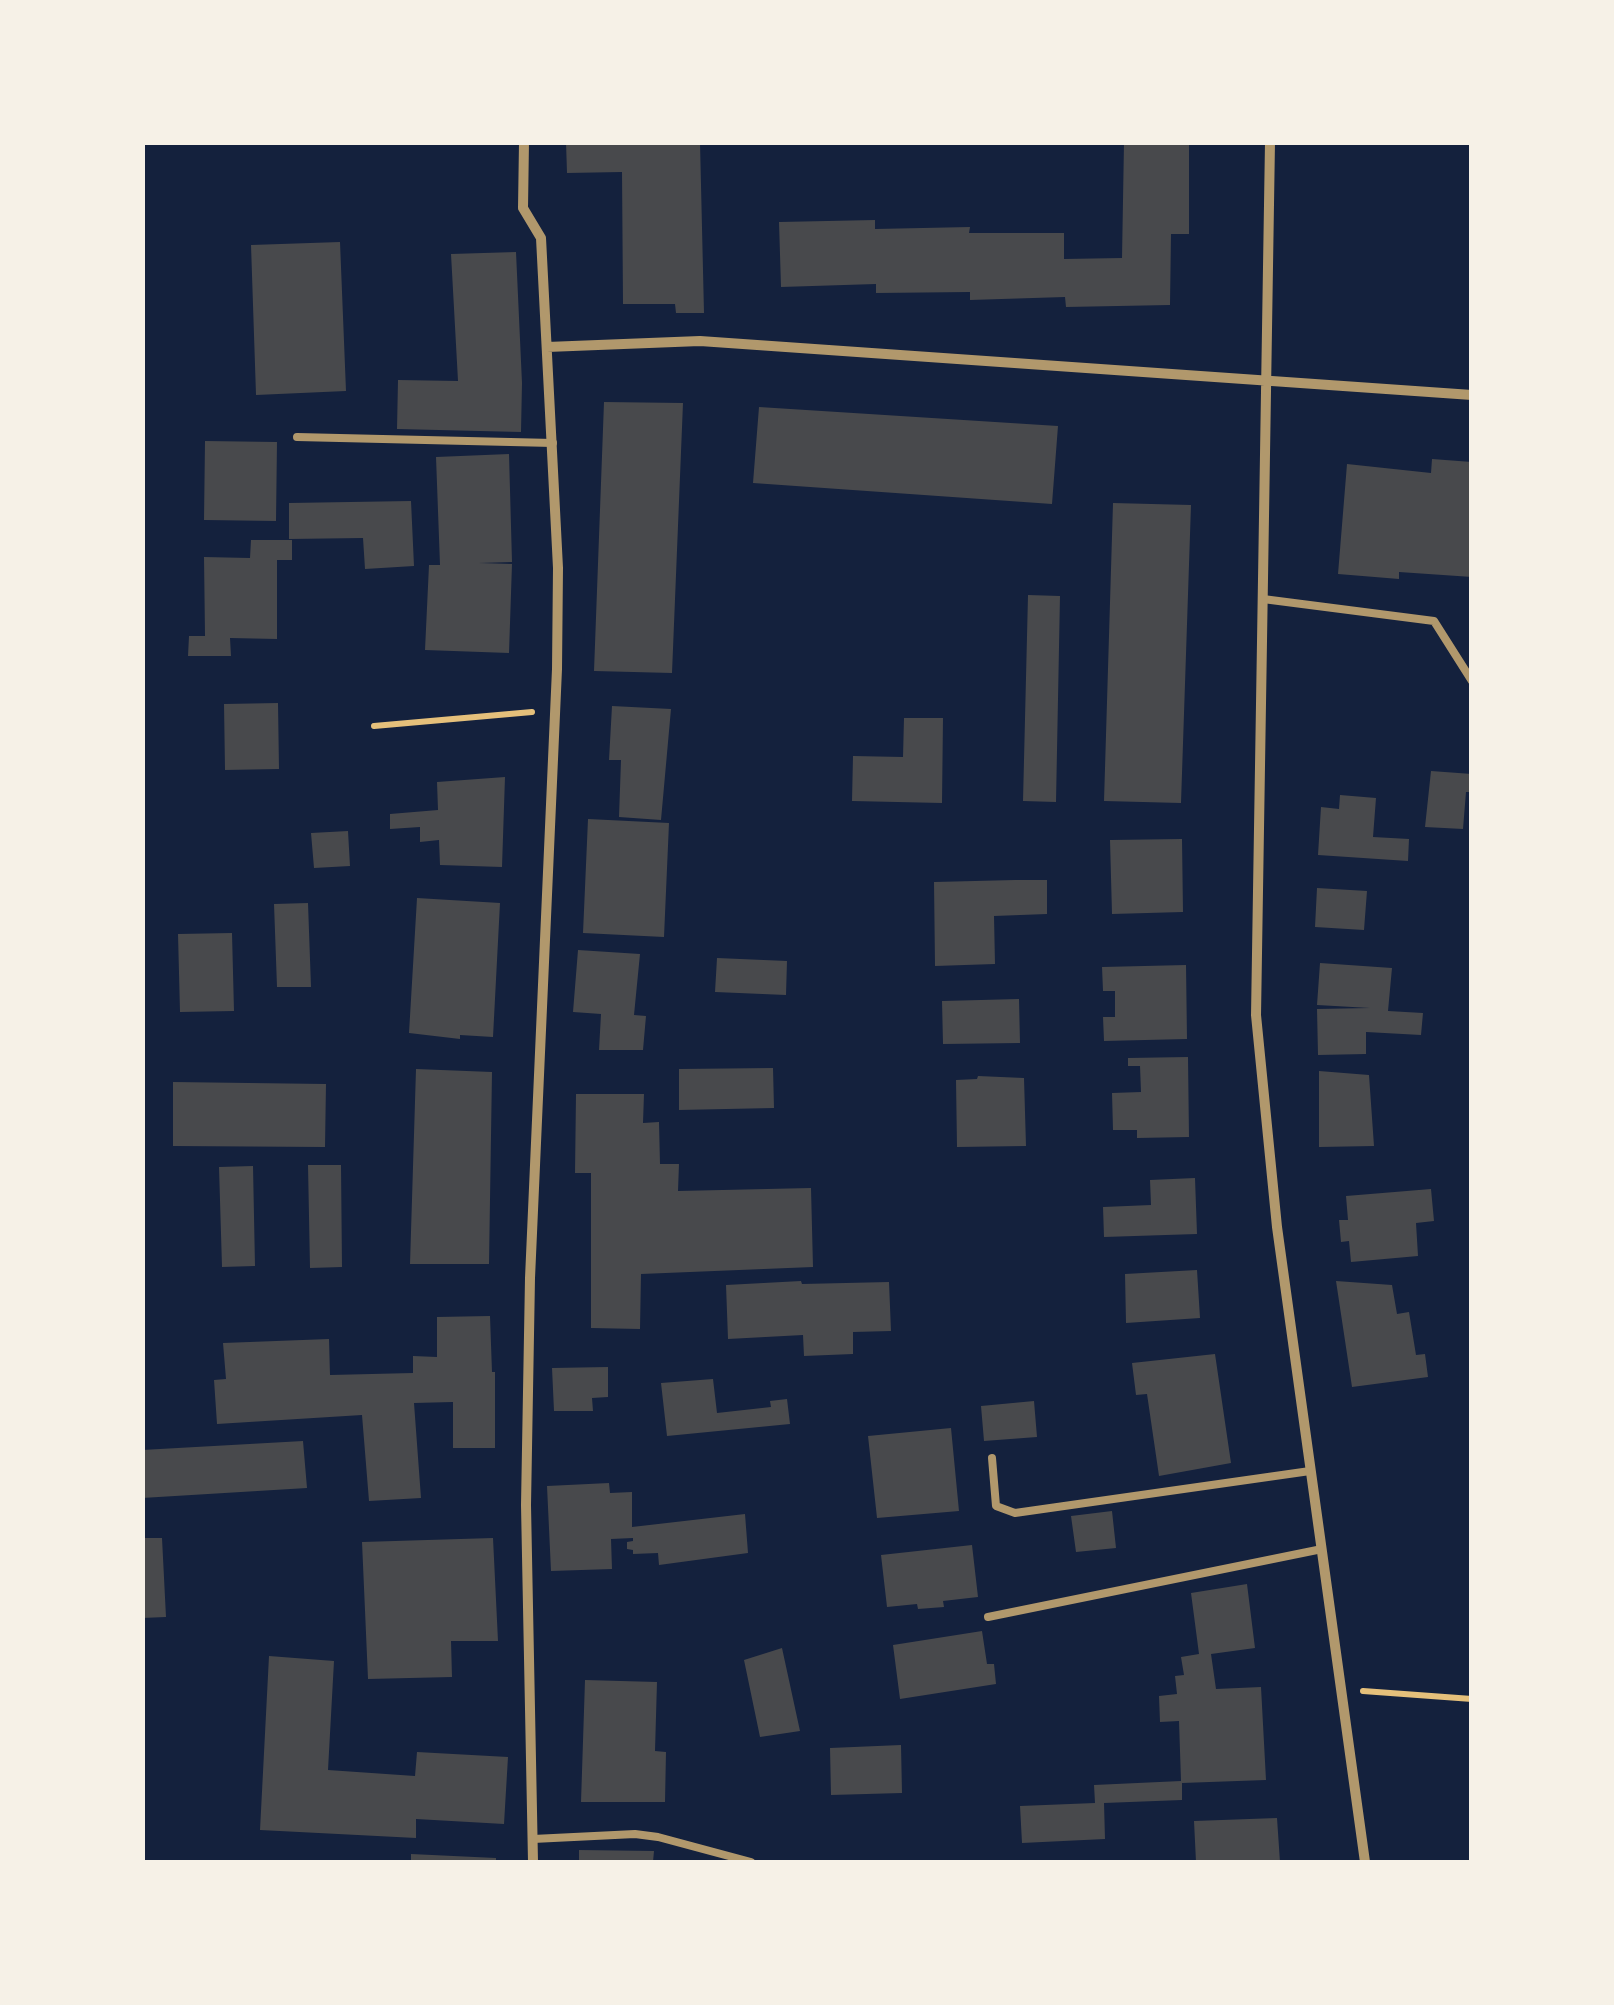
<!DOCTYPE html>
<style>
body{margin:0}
#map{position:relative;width:1614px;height:2005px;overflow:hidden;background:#14213d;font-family:Montserrat,sans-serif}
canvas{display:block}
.frame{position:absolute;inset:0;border:145px solid #f6f1e7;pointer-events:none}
</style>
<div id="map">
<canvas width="1614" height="2005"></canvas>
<div class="frame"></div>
</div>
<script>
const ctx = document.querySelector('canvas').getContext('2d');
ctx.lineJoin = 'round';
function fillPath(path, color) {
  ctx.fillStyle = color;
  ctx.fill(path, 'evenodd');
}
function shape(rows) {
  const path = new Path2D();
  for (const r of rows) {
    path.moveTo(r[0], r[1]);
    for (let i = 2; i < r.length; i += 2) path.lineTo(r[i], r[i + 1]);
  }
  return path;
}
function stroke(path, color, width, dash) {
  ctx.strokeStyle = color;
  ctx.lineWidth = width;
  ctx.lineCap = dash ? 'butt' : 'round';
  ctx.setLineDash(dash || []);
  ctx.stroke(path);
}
const building = shape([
 [566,142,700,142,704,313,676,313,675,304,623,304,622,172,567,173],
 [1124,142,1189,142,1189,234,1171,234,1170,305,1066,307,1065,297,970,300,970,292,876,293,876,284,781,287,779,222,875,220,875,229,970,227,969,233,1064,233,1064,259,1122,258],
 [340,242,346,391,256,395,251,245],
 [516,252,522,383,521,432,397,429,398,380,458,381,451,254],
 [604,402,683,403,672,673,594,671],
 [759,407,1058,426,1052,504,753,483],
 [205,441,277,442,276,521,204,520],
 [509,454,512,562,479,563,512,564,509,653,425,650,429,565,440,565,436,457],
 [1432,459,1472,462,1472,577,1399,572,1399,579,1338,574,1347,464,1431,473],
 [411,501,414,566,365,569,363,538,289,539,289,503],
 [1113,503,1191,505,1181,803,1104,801],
 [251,540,292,540,292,560,277,560,277,639,230,638,231,656,188,656,189,636,205,636,204,557,250,558],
 [1028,595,1060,596,1056,802,1023,801],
 [278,703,279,769,225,770,224,704],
 [612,706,671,709,661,820,619,817,621,760,609,760],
 [904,718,943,718,942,803,852,801,853,756,903,757],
 [1431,771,1472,774,1472,792,1466,792,1463,829,1425,827],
 [505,777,502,867,440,865,439,840,420,842,420,827,390,829,390,814,438,810,437,782],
 [1340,795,1376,798,1373,837,1409,839,1408,861,1318,855,1321,807,1339,809],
 [588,819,669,823,664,937,583,933],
 [348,831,350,866,314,868,311,833],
 [1182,839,1183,912,1112,914,1110,840],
 [1015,880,1047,880,1047,914,994,916,995,964,935,966,934,882],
 [1317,888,1367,891,1364,930,1315,927],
 [417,898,500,903,493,1037,460,1035,460,1039,409,1033],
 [308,903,311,987,277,987,274,904],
 [232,933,234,1011,180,1012,178,934],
 [578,950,640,954,634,1015,646,1016,643,1050,599,1050,601,1014,573,1012],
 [717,958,787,961,786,995,715,992],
 [1320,963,1392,968,1388,1011,1423,1013,1421,1035,1366,1032,1366,1054,1318,1055,1317,1009,1370,1008,1317,1005],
 [1186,965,1187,1039,1104,1041,1103,1017,1115,1017,1115,991,1103,991,1102,967],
 [1019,999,1020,1043,943,1044,942,1001],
 [1188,1057,1189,1137,1137,1138,1137,1130,1113,1130,1112,1093,1141,1092,1140,1066,1128,1066,1128,1058],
 [773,1068,774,1108,679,1110,679,1069],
 [416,1069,492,1072,489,1264,410,1264],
 [1319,1071,1369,1075,1374,1146,1319,1147],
 [978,1076,1024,1078,1026,1146,957,1147,956,1080,977,1079],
 [173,1082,326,1084,325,1147,173,1146],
 [576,1094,644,1094,643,1123,659,1122,660,1164,679,1164,678,1191,811,1188,813,1267,641,1274,640,1329,591,1328,591,1173,575,1173],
 [308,1165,341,1165,342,1267,310,1268],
 [253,1166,255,1266,222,1267,219,1167],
 [1195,1178,1197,1234,1104,1237,1103,1207,1151,1205,1150,1180],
 [1431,1189,1434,1221,1416,1223,1418,1256,1351,1262,1349,1241,1341,1242,1339,1220,1348,1220,1346,1196],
 [1197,1270,1200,1318,1126,1323,1125,1274],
 [801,1281,802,1284,889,1282,891,1331,853,1332,853,1354,804,1356,803,1335,728,1339,726,1285],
 [1336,1281,1392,1285,1397,1314,1409,1312,1416,1355,1425,1354,1428,1377,1352,1387],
 [490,1316,492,1372,495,1372,495,1448,453,1448,453,1402,414,1403,421,1498,369,1501,362,1415,217,1424,214,1380,226,1379,223,1343,329,1339,330,1375,413,1373,413,1356,437,1357,437,1317],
 [1215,1354,1231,1463,1159,1476,1147,1394,1136,1395,1132,1363],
 [608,1367,608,1397,592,1398,593,1411,554,1411,552,1368],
 [713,1379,717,1413,771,1407,770,1401,787,1399,790,1424,667,1436,661,1383],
 [1034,1401,1037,1437,984,1441,981,1406],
 [951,1428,959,1511,877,1518,868,1436],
 [303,1441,307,1488,142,1498,142,1450],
 [609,1483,610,1493,632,1492,632,1527,745,1514,748,1553,659,1565,658,1553,633,1554,633,1550,627,1549,627,1542,633,1541,633,1538,611,1539,612,1569,551,1571,547,1486],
 [1112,1511,1116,1548,1076,1552,1071,1516],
 [142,1538,162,1538,166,1617,142,1618],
 [493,1538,498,1641,451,1641,452,1677,368,1679,362,1542],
 [972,1545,978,1597,943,1601,944,1607,918,1609,917,1604,887,1607,881,1555],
 [1247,1584,1255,1648,1211,1654,1216,1689,1261,1687,1266,1780,1182,1783,1182,1800,1104,1803,1105,1839,1022,1843,1020,1806,1095,1803,1094,1785,1181,1781,1179,1721,1160,1722,1159,1696,1177,1694,1175,1676,1184,1675,1181,1657,1199,1654,1191,1593],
 [982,1631,987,1664,994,1664,996,1684,900,1699,893,1645],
 [782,1648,800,1731,760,1737,744,1660],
 [269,1656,334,1661,328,1770,415,1776,417,1752,508,1757,504,1824,416,1819,416,1838,260,1830],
 [585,1680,657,1682,655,1751,666,1752,665,1802,581,1802],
 [901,1745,902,1793,831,1795,830,1748],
 [1277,1818,1280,1862,1196,1862,1194,1821],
 [579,1850,654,1851,653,1862,579,1862],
 [411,1854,496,1858,496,1862,411,1862]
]);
const path = shape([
 [374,726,532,712],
 [1363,1691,1472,1699]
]);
const service = shape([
 [297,437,553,443],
 [1263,599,1434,621,1472,681],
 [992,1458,996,1506,1015,1513,1310,1471],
 [988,1617,1322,1549],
 [533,1839,635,1834,658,1837,751,1862]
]);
const minor = shape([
 [524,142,523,208,541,238,558,568,557,669,530,1278,526,1505,533,1862],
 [1270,142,1256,1015,1277,1227,1365,1862],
 [547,347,700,341,1472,395]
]);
fillPath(building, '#48494c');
stroke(path, '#e5c07b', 6);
stroke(service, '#b1986c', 8);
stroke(minor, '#b1986c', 10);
</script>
